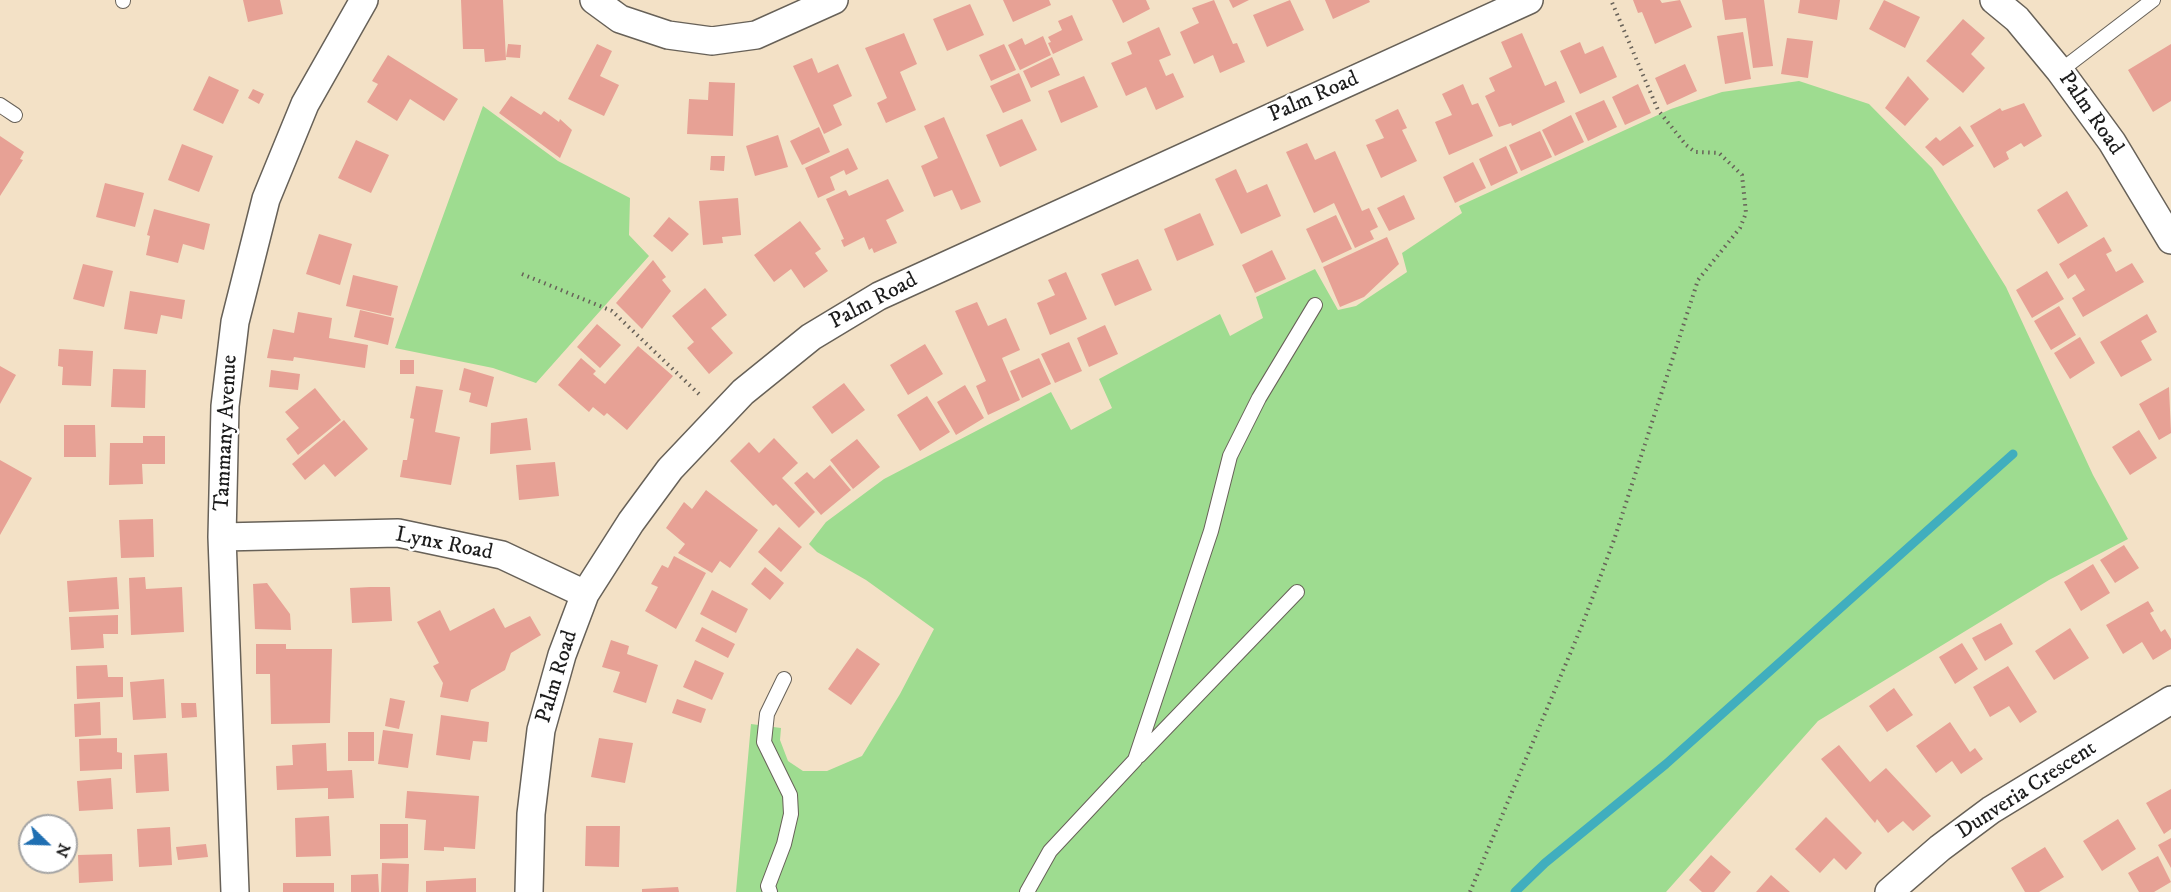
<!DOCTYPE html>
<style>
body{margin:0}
#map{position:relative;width:2171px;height:892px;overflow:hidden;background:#f3e1c6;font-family:"IM FELL DW Pica",serif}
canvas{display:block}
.north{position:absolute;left:18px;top:814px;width:60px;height:60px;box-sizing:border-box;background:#fff;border:2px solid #a4a4a4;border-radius:50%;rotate:113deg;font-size:16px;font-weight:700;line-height:24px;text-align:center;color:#1c1c1c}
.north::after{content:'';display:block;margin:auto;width:21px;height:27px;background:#1f6fb2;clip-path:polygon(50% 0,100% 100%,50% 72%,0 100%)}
</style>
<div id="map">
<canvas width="2171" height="892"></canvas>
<div class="north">N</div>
</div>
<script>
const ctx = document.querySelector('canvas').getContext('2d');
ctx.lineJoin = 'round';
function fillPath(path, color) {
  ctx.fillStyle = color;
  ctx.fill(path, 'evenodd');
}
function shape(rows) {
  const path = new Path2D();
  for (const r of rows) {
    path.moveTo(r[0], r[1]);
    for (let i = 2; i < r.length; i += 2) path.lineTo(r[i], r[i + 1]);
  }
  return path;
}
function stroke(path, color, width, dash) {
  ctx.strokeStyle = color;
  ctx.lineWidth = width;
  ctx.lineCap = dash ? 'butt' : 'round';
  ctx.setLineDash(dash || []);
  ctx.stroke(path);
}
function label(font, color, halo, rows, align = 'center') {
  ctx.font = font + ' "IM FELL DW Pica",serif';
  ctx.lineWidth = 5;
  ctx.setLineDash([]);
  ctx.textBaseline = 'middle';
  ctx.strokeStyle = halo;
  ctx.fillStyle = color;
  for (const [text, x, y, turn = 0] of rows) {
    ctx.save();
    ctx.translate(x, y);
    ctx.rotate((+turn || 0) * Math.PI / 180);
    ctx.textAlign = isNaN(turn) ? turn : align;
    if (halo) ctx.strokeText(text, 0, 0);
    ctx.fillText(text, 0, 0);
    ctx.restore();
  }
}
const green = shape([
 [1799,81,1869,104,1932,168,2006,287,2093,475,2128,539,2049,580,1818,721,1666,892,736,892,751,724,781,728,780,740,788,761,803,771,827,771,862,756,900,694,934,629,866,580,817,552,809,544,826,522,884,479,1051,392,1071,430,1112,408,1099,379,1220,314,1230,336,1263,318,1256,297,1315,269,1338,310,1356,306,1407,272,1402,253,1462,213,1459,206,1671,109,1722,92],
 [483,106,558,161,630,198,629,235,649,256,536,383,493,368,395,348]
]);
const stream = shape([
 [1515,892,1545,863,1666,764,2013,454]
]);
const building = shape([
 [243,0,280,0,283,14,248,22],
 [461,0,503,0,506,60,485,62,484,49,463,49],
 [1003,0,1049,0,1051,5,1013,22],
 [1112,0,1146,0,1150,9,1123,23],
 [1214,0,1233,44,1237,43,1245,62,1220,73,1213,55,1194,64,1180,32,1199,23,1192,8],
 [1229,0,1249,0,1233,8],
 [1290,0,1304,30,1267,47,1253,15],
 [1325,0,1369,0,1370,2,1333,19],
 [1633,0,1660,0,1662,3,1680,0,1692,27,1655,44,1642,12,1638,13],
 [1722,0,1764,0,1773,66,1753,68,1746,18,1725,20],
 [1800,0,1840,0,1837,20,1798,13],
 [1884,0,1920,17,1905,48,1869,29],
 [970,4,984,35,947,51,933,19],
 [1072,15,1083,40,1053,54,1048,43,1051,42,1048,37,1062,30,1058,21],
 [1963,19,1985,38,1971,54,1985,68,1963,93,1926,61],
 [1159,27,1171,55,1159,60,1166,76,1173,73,1184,97,1156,110,1146,87,1126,96,1111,63,1132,54,1127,42],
 [1743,32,1751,79,1725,84,1717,36],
 [904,33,917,64,900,72,916,110,886,123,877,103,887,98,865,48],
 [1522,33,1545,86,1556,81,1565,102,1512,126,1511,123,1499,127,1485,96,1495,91,1489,78,1512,67,1501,42],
 [1043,36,1051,55,1020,70,1008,45,1022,38,1025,45],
 [1787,38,1813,41,1808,78,1781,74],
 [1580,42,1585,54,1603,46,1617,77,1580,94,1560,51],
 [508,44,521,45,520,58,506,57],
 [597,44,612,51,600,76,619,85,604,116,568,99],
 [1004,44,1016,70,991,81,979,55],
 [2171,44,2171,101,2153,112,2128,70],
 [388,55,458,99,444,121,410,99,397,121,367,102,378,84,372,81],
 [1052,57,1060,75,1031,88,1023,71],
 [812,58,818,73,838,64,852,96,833,105,842,125,824,134,793,66],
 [1685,64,1697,91,1667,105,1655,78],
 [1019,73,1031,101,1003,113,990,86],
 [209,76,239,90,223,124,193,110],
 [1084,76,1098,107,1061,123,1048,91],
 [1908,76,1929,99,1905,126,1885,108],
 [709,82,735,83,733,136,687,134,689,99,708,100],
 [1463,84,1472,105,1478,103,1493,136,1449,155,1435,122,1452,115,1442,94],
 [1638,84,1651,113,1625,125,1612,97],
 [253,89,264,94,259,104,248,98],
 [511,96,541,115,544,111,559,122,560,119,572,130,560,158,499,113],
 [1604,100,1617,127,1588,141,1575,113],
 [2024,103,2042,136,2024,147,2021,143,2006,152,2009,159,1994,168,1970,126,2000,108,2002,111],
 [1398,109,1407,128,1402,130,1417,161,1381,178,1366,145,1384,138,1375,120],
 [1571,115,1584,142,1555,156,1542,130],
 [944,117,981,202,961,210,952,190,934,197,921,166,938,158,924,126],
 [1022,119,1037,150,1000,167,986,135],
 [1960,126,1974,146,1943,166,1925,147,1936,137,1940,141],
 [819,127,830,152,802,165,790,141],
 [1540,131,1552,157,1521,171,1509,145],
 [778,135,788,167,755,176,746,146],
 [0,136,24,152,20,159,23,160,0,196],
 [356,140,389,155,371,193,338,178],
 [1307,143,1315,160,1335,151,1362,211,1369,208,1378,227,1370,231,1374,239,1355,248,1334,203,1314,213,1286,152],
 [182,144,213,156,199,192,168,180],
 [1506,146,1518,173,1491,186,1479,159],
 [848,148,858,169,846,175,844,170,830,177,835,190,818,198,805,168],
 [711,156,725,156,724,171,710,170],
 [1473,162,1486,188,1455,203,1443,177],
 [1236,169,1247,193,1267,184,1281,216,1241,234,1215,179],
 [888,179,904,211,886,220,897,243,874,253,872,248,869,250,864,237,844,247,841,240,844,239,826,199,846,190,849,196],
 [105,183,144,193,135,227,96,217],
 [2067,191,2088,226,2058,244,2037,210],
 [1404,195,1415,219,1389,231,1377,208],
 [738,198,741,235,722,237,723,243,703,245,699,201],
 [154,209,210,224,204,250,183,244,178,263,146,255,150,236,147,235],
 [1200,213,1214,245,1177,261,1164,229],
 [1336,215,1352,249,1322,263,1306,229],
 [669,217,689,234,672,252,653,236],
 [800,221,821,249,815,253,828,271,804,288,791,269,774,282,754,255],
 [319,234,352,244,340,285,306,274],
 [1387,237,1399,264,1364,297,1340,307,1323,267],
 [2104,237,2112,251,2106,254,2116,272,2132,263,2144,282,2083,317,2072,298,2085,290,2075,274,2068,279,2059,264],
 [1272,250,1286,279,1255,293,1242,265],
 [1138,259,1152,290,1115,306,1101,274],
 [653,260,666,277,662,280,671,291,642,329,616,303],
 [83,264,113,271,104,307,73,299],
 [2047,271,2064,299,2032,318,2016,290],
 [1066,272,1087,319,1050,335,1037,303,1055,295,1048,280],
 [353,275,398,286,391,316,346,306],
 [705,288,727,315,711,328,733,353,709,374,687,348,694,342,672,316],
 [130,291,185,300,182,319,161,315,157,334,124,329],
 [977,302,988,326,1006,318,1020,350,1002,358,1020,400,988,415,976,386,986,381,955,311],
 [2059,306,2076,335,2051,350,2034,321],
 [360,310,394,318,388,345,354,337],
 [298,312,332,318,329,338,368,345,365,368,294,357,293,361,267,358,273,329,294,333],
 [2147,314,2157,332,2141,341,2152,360,2121,377,2100,342],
 [597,324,621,345,600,368,577,347],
 [1105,325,1118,354,1089,367,1077,338],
 [2080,337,2095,363,2070,379,2054,353],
 [1069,342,1082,371,1055,383,1041,354],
 [925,344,943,374,908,395,890,365],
 [638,346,673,376,627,430,607,413,604,416,593,407,589,412,558,385,581,358,596,371,593,374,605,384],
 [59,349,93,351,91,386,62,385,63,367,58,366],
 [1039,358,1051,384,1022,398,1010,371],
 [400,360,414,360,414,374,400,374],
 [0,366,16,375,0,404],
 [464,368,494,377,487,407,469,402,471,393,459,390],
 [113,369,146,370,145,408,111,407],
 [271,370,300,374,298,390,269,387],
 [844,383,865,410,832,434,812,407],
 [965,385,984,418,956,435,937,402],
 [416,386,443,390,435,432,460,437,451,485,400,477,403,460,407,460,414,419,410,418],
 [2169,387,2171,433,2159,440,2139,404],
 [315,388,341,420,298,455,286,439,299,428,285,412],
 [927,396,950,432,920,451,897,415],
 [527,418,531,450,490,454,491,423],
 [344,420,368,449,335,477,324,464,305,480,292,464],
 [64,425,95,425,96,457,64,457],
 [2139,430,2157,458,2130,475,2112,447],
 [143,436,165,436,165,464,142,464,143,484,109,485,110,443,143,443],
 [774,438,798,463,782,478,815,512,799,528,776,504,773,506,730,461,749,442,759,453],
 [857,439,880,467,853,489,830,460],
 [0,460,32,478,0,535],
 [555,462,559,496,519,500,516,465],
 [830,465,851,490,821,515,794,483,807,472,814,479],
 [706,490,758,530,730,568,720,561,712,573,678,553,685,544,666,528,684,502,692,509],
 [153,519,154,557,121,558,119,520],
 [779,527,802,547,781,572,758,552],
 [2124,545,2139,568,2115,583,2100,560],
 [674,556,706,573,676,629,645,611,658,587,651,584,662,565,668,568],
 [2093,564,2110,593,2081,611,2064,582],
 [765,567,784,583,770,600,751,584],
 [117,577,119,609,69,612,67,581],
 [145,577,146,589,182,587,184,632,131,635,129,578],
 [267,583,290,614,291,630,255,629,253,584],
 [370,587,390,587,392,621,352,623,350,588],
 [712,590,748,609,736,633,700,614],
 [2148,601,2154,611,2150,613,2161,632,2165,629,2171,639,2171,649,2153,660,2142,642,2123,654,2106,625],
 [494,608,505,628,530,616,541,635,511,653,505,670,471,690,468,702,440,697,443,683,433,666,439,663,417,622,440,610,450,631],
 [118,615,118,634,103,634,104,648,71,650,69,617],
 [2001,623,2013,644,1985,661,1972,638],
 [702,627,735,644,728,658,695,641],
 [2070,628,2089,658,2054,680,2035,651],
 [611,640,629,646,627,654,658,665,646,703,613,692,620,672,602,667],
 [1962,643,1978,669,1955,684,1939,657],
 [256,644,286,644,286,649,332,649,330,723,271,724,270,674,256,674],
 [857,648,880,664,851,705,828,689],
 [695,660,724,673,712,700,683,687],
 [107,665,108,677,123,677,123,697,77,699,76,666],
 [2008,666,2037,712,2020,723,2009,706,1990,717,1973,687],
 [164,679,166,718,133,720,130,682],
 [1894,688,1913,715,1887,732,1869,706],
 [390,698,405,701,399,729,385,726],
 [677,699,706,709,701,723,672,713],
 [100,702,101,735,75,737,74,704],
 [181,703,196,703,197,717,182,718],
 [441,715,489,722,487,742,473,741,470,760,436,755],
 [1950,722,1970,752,1975,748,1983,759,1961,774,1952,761,1936,773,1916,746],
 [383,730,413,734,408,768,378,764],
 [348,732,374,732,374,761,348,761],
 [117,738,117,752,122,753,122,769,80,771,79,739],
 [599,738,633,743,625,783,591,777],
 [326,743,327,771,352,770,354,798,328,799,328,788,277,790,276,766,293,765,292,745],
 [1839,745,1870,782,1886,768,1931,816,1913,831,1903,821,1888,833,1877,819,1875,823,1821,759],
 [167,753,169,791,136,793,134,755],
 [111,778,113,809,79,811,77,781],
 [2171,789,2171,829,2164,834,2146,803],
 [407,791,479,796,475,849,444,847,444,851,424,850,426,820,405,818],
 [329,816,331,856,296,857,295,818],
 [1826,817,1862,853,1846,870,1834,858,1820,873,1795,849],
 [2118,819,2136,849,2102,871,2083,841],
 [380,824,408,824,408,858,380,859],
 [586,826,620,826,619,867,585,866],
 [170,827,172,865,139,867,137,829],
 [2171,838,2171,868,2158,845],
 [206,844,208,857,178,860,176,847],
 [2045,847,2064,877,2039,892,2025,892,2011,868],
 [112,854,113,881,79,883,78,855],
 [1711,855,1731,872,1714,892,1702,892,1689,880],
 [2158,856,2171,882,2154,892,2139,892,2128,873],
 [382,863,409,864,408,892,381,892],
 [378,874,379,892,351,892,351,875],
 [1771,875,1790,892,1756,892],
 [476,878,476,892,426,892,426,881],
 [283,883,334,883,334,892,283,892],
 [678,887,679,892,642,892,642,889]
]);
const path = shape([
 [522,274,612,311,701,396],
 [1470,892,1583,623,1614,540,1698,280,1740,228,1746,213,1742,175,1719,153,1695,152,1686,145,1658,110,1611,0]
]);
const lane = shape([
 [123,1,123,0],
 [2060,71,2153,0],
 [0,105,15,115],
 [1139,756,1297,592],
 [770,892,768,886,784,844,791,814,790,795,764,742,767,714,784,679],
 [1027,892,1050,851,1135,760,1211,531,1230,456,1259,398,1315,305]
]);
const street = shape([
 [594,0,620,19,668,35,712,41,756,35,834,0],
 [1994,0,2017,19,2060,71,2112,142,2171,240],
 [222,537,398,533,502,555,585,594],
 [235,892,222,537,225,406,235,322,266,199,305,104,364,0],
 [529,892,531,814,541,730,562,655,585,594,631,522,670,469,743,392,811,337,879,296,1529,0],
 [1889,892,1940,848,1991,810,2171,700]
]);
const streetNames = [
 ["Palm Road",1314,98,-24],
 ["Palm Road",2090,114,55],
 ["Palm Road",874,302,-28],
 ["Tammany Avenue",227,433,-87],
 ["Lynx Road",444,545,11],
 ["Palm Road",558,677,-73],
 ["Dunveria Crescent",2027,791,-33]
];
fillPath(green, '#9edc90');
stroke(stream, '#40aebe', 9);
fillPath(building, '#e7a195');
stroke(lane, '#676158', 16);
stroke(street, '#676158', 30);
stroke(path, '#676158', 4, [1.5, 4.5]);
stroke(lane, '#fff', 14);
stroke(street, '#fff', 27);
label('22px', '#1c1c1c', '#fff', streetNames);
</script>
